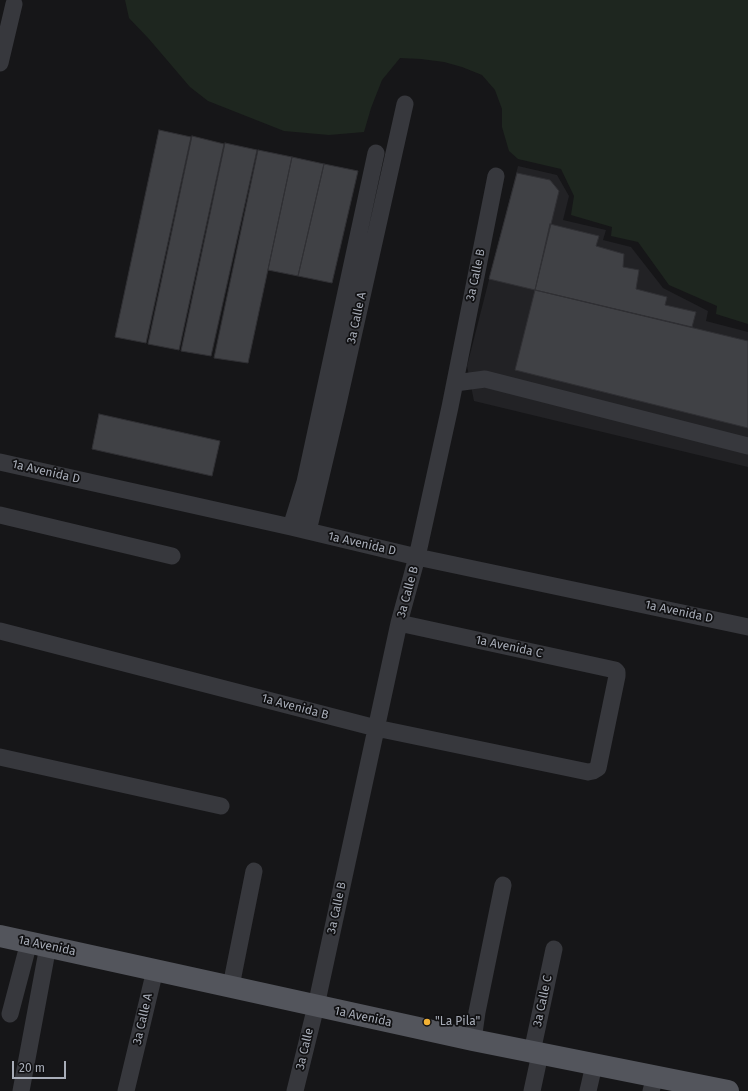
<!DOCTYPE html>
<style>
body{margin:0}
#map{position:relative;width:748px;height:1091px;overflow:hidden;background:#161618;font-family:"Fira Sans",sans-serif}
canvas{display:block}
.scale{position:absolute;left:12px;top:1061px;width:54px;height:18px;box-sizing:border-box;border:2px solid #a8adb8;border-top:0;padding-left:5px;font-size:12px;line-height:14px;white-space:nowrap;color:#a8adb8;-webkit-text-stroke:3px #111113;paint-order:stroke}
</style>
<div id="map">
<canvas width="748" height="1091"></canvas>
<div class="scale">20 m</div>
</div>
<script>
const ctx = document.querySelector('canvas').getContext('2d');
ctx.lineJoin = 'round';
function fillPath(path, color) {
  ctx.fillStyle = color;
  ctx.fill(path, 'evenodd');
}
function shape(rows) {
  const path = new Path2D();
  for (const r of rows) {
    path.moveTo(r[0], r[1]);
    for (let i = 2; i < r.length; i += 2) path.lineTo(r[i], r[i + 1]);
  }
  return path;
}
function stroke(path, color, width, dash) {
  ctx.strokeStyle = color;
  ctx.lineWidth = width;
  ctx.lineCap = dash ? 'butt' : 'round';
  ctx.setLineDash(dash || []);
  ctx.stroke(path);
}
function label(font, color, halo, rows, align = 'center') {
  ctx.font = font + ' "Fira Sans",sans-serif';
  ctx.lineWidth = 3.5;
  ctx.setLineDash([]);
  ctx.textBaseline = 'middle';
  ctx.strokeStyle = halo;
  ctx.fillStyle = color;
  for (const [text, x, y, turn = 0] of rows) {
    ctx.save();
    ctx.translate(x, y);
    ctx.rotate((+turn || 0) * Math.PI / 180);
    ctx.textAlign = isNaN(turn) ? turn : align;
    if (halo) ctx.strokeText(text, 0, 0);
    ctx.fillText(text, 0, 0);
    ctx.restore();
  }
}
const built = shape([
 [518,166,557,175,569,196,563,220,606,230,603,240,631,247,663,288,708,311,706,321,748,332,748,467,474,401,467,366]
]);
const green = shape([
 [125,0,748,0,748,324,716,314,717,306,669,285,638,242,611,236,612,227,571,215,574,196,561,169,518,159,509,151,502,127,502,109,495,90,482,75,462,67,444,62,421,59,400,58,382,80,371,108,364,132,329,135,284,131,208,101,190,87,149,39,129,18]
]);
const building = shape([
 [159,130,191,137,146,343,115,337,159,130],
 [192,136,224,144,179,350,148,344,192,136],
 [225,143,257,150,211,356,181,351,225,143],
 [258,150,292,157,248,363,214,358,258,150],
 [292,157,324,164,298,276,268,270,292,157],
 [324,164,358,171,332,283,298,276,324,164],
 [517,173,550,180,559,191,535,290,489,279,517,173],
 [550,224,599,236,596,246,624,254,623,267,639,270,636,289,667,297,665,305,696,312,692,327,535,290,550,224],
 [535,290,748,341,748,428,515,370,535,290],
 [99,414,220,441,212,476,92,449,99,414]
]);
const minor = shape([
 [0,63,14,4],
 [455,383,485,379,748,446],
 [0,462,291,527,417,557,748,627],
 [0,515,172,556],
 [291,527,305,482,376,153],
 [308,531,337,408,405,104],
 [0,631,376,728,588,772,593,771,598,768,617,676,617,672,615,670,399,623],
 [0,757,221,806],
 [231,986,254,871],
 [10,1014,29,942],
 [473,1040,477,1012,503,885],
 [532,1052,554,949],
 [21,1091,48,946],
 [126,1091,155,970],
 [295,1091,316,1006,399,623,417,557,450,407,496,176],
 [532,1091,540,1054],
 [588,1091,594,1065],
 [651,1091,655,1077]
]);
const major = shape([
 [0,936,473,1040,728,1091]
]);
const markers = [
 [427,1022,4,"#f2b134"]
];
const streetNames = [
 ["3a Calle B",476,275,-78],
 ["3a Calle A",357,318,-78],
 ["1a Avenida D",46,472,13],
 ["1a Avenida D",362,544,13],
 ["3a Calle B",408,592,-75],
 ["1a Avenida D",679,612,12],
 ["1a Avenida C",509,647,12],
 ["1a Avenida B",295,707,15],
 ["3a Calle B",337,908,-78],
 ["1a Avenida",47,946,12],
 ["3a Calle C",543,1001,-78],
 ["1a Avenida",363,1017,12],
 ["3a Calle A",143,1019,-77],
 ["3a Calle",305,1049,-77]
];
const poiNames = [
 ["\"La Pila\"",435,1022]
];
fillPath(built, '#222225');
fillPath(green, '#1e261f');
fillPath(building, '#404145');
stroke(building, '#303034', 1);
stroke(minor, '#37383d', 17);
stroke(major, '#53555c', 22);
for (const [x, y, r, color] of markers) {
  const dot = new Path2D();
  dot.arc(x, y, r, 0, 2 * Math.PI);
  ctx.fillStyle = color;
  ctx.fill(dot);
  stroke(dot, '#111113', 1.5);
}
label('12px', '#a8adb8', '#111113', streetNames);
label('12px', '#a8adb8', '#111113', poiNames, 'left');
</script>
